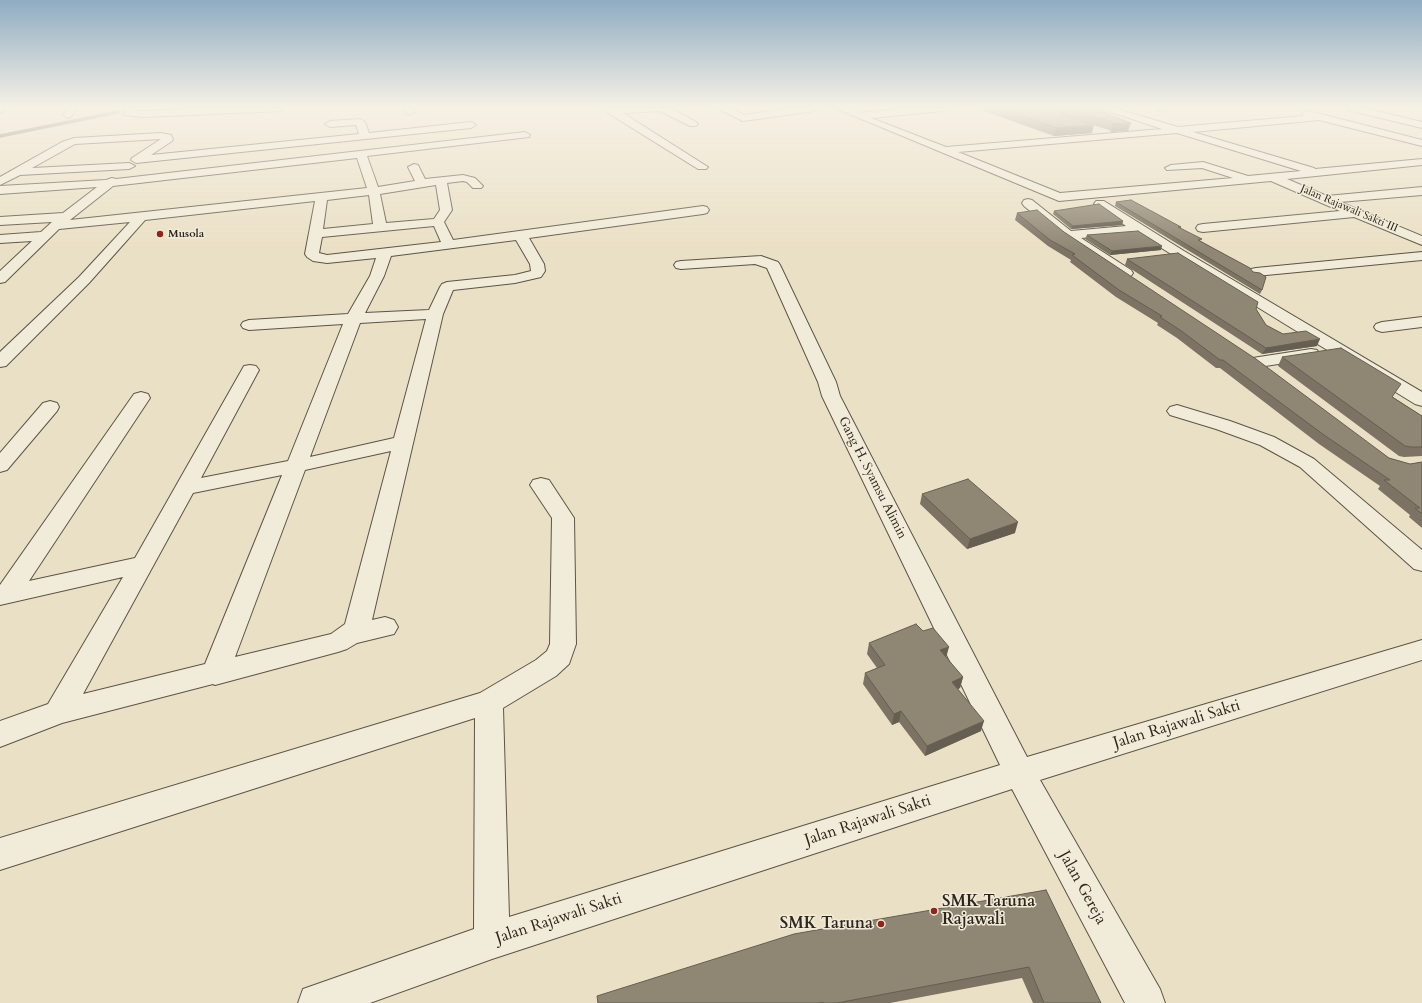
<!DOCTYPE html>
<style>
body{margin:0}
canvas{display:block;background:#eae0c5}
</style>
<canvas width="1422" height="1003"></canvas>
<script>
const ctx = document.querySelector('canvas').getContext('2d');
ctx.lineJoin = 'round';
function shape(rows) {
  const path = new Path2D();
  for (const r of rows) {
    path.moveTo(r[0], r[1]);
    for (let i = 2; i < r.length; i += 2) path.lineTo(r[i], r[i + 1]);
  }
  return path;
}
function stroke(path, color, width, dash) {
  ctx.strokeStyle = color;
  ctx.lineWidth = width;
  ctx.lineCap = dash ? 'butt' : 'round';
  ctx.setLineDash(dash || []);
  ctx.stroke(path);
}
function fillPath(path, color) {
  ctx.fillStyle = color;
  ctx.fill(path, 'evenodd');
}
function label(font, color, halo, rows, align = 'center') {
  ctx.font = font + ' Cardo,serif';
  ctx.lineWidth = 3;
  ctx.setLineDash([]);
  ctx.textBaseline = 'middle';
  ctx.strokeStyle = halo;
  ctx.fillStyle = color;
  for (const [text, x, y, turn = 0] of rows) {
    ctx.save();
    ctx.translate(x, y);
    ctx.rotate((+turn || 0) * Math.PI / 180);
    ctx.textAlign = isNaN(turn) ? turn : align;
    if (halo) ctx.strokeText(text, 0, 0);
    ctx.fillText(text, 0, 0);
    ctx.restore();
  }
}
const stream = shape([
 [0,136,118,112]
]);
const minor = shape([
 [0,108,6,108,3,112,0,113,0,108],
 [68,108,77,108,71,117,68,118,63,115,68,108],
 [126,108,135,108,134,111,143,111,210,108,285,108,281,111,143,117,125,115,123,113,126,108],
 [404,108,414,108,415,112,410,115,407,114,404,108],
 [604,108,670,108,696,122,698,124,696,126,690,126,660,111,623,113,708,167,706,169,698,169,608,113,604,108],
 [716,108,729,108,744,115,792,108,818,108,814,111,743,121,716,108],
 [835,108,848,108,860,113,910,108,946,108,942,111,871,118,946,147,1162,129,1099,108,1114,108,1178,127,1304,116,1302,114,1304,112,1307,111,1321,114,1422,140,1422,146,1319,120,1193,132,1314,168,1315,169,1422,159,1422,165,1287,179,1327,196,1422,187,1422,195,1340,202,1422,236,1422,245,1354,217,1203,232,1198,231,1196,228,1198,225,1203,224,1340,211,1271,181,1059,201,835,108],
 [1177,133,1301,171,1248,176,1203,162,1171,165,1165,168,1167,170,1202,168,1233,178,1060,193,958,152,1177,133],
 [1156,108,1166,108,1167,109,1162,112,1156,108],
 [1347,108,1364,108,1422,122,1422,128,1348,110,1347,108],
 [360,119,365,122,369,133,471,122,476,125,471,128,136,163,131,160,132,158,161,139,75,144,32,168,129,163,135,166,129,169,20,175,0,185,0,177,62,142,74,138,161,133,171,135,173,139,172,141,151,155,359,134,356,125,330,127,325,124,330,121,360,119],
 [525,132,530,135,529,137,367,156,378,187,415,181,408,167,414,164,418,165,425,179,463,175,475,178,483,186,481,188,473,188,467,182,463,181,447,183,452,210,444,222,453,240,703,206,707,207,709,210,707,213,703,214,529,238,544,264,545,271,541,277,515,283,453,290,443,314,372,620,385,617,394,620,398,627,394,634,357,643,347,649,338,652,215,685,213,684,62,723,0,747,0,721,48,704,123,577,0,605,0,585,134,394,141,392,148,394,150,398,29,581,135,558,244,366,250,365,256,366,259,370,201,478,288,461,343,324,249,330,243,328,241,325,243,322,249,320,348,314,370,276,376,258,327,263,313,261,307,257,305,254,315,201,145,220,89,283,6,366,0,367,0,352,79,277,130,222,59,229,5,282,0,283,0,271,32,241,0,243,0,235,41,232,52,222,0,225,0,217,63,213,97,187,0,194,0,186,106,180,112,178,116,179,525,132],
 [357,158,367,188,70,220,113,186,357,158],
 [436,185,440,210,434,219,386,223,380,194,436,185],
 [369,195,373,224,323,229,327,200,369,195],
 [434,226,441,242,327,255,319,253,322,237,434,226],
 [516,240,530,264,531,271,515,275,447,282,442,284,440,287,429,310,365,313,384,276,391,256,516,240],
 [426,319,394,438,310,457,360,323,426,319],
 [391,451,345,624,331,634,235,657,305,470,391,451],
 [282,475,205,664,83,694,193,493,282,475],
 [1028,199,1032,200,1071,231,1126,226,1094,204,1096,201,1104,201,1184,251,1422,392,1422,406,1415,404,1137,233,1081,238,1131,270,1133,273,1131,276,1126,277,1121,276,1063,238,1024,206,1022,203,1024,200,1028,199],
 [1422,252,1422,260,1256,276,1251,275,1249,272,1251,269,1256,268,1422,252],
 [761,256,778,262,780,265,836,382,840,396,1027,757,1422,640,1422,660,1040,780,1160,989,1165,1003,1125,1003,1012,789,492,959,370,1003,298,1003,303,989,474,929,475,718,0,870,0,838,480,693,536,660,547,651,550,644,552,518,530,485,533,480,541,478,549,480,574,518,576,644,569,664,556,676,503,708,509,917,1000,765,822,396,818,382,767,268,755,264,681,269,676,268,674,265,676,262,681,261,761,256],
 [1422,317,1422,327,1382,332,1376,330,1374,327,1376,324,1382,322,1422,317],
 [1311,349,1317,350,1320,354,1317,358,1259,367,1253,366,1250,362,1253,358,1259,357,1311,349],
 [50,401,57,403,59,407,57,411,7,470,0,472,0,453,43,403,50,401],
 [1177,405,1230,421,1274,437,1314,459,1422,550,1422,571,1414,569,1300,467,1260,445,1216,429,1170,415,1167,411,1170,407,1177,405]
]);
const wall = shape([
 [982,108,1094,108,1128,131,1111,132,1109,130,1064,116,1092,133,1054,136,981,110],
 [1116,202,1181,227,1181,228,1201,241,1253,272,1262,290,1260,294,1115,206],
 [1054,211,1123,221,1122,225,1071,229,1053,214],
 [1017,213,1064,232,1389,458,1410,464,1422,462,1422,528,1409,517,1410,515,1378,489,1380,486,1319,444,1220,368,1216,368,1177,338,1157,325,1158,323,1116,297,1070,262,1071,260,1048,246,1015,220],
 [1087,235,1161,250,1110,255,1085,239],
 [1127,259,1256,309,1266,325,1283,334,1317,346,1262,354,1125,265],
 [1282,357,1393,397,1422,416,1422,456,1404,457,1399,456,1278,366],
 [922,494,1015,533,967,549,920,504],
 [869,643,946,658,963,677,960,688,958,689,981,731,925,756,899,722,892,725,863,684,865,673,877,668,867,654],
 [1046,890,1101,1003,1033,1003,1022,978,890,1003,598,1003]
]);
const shadedWall = shape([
 [1066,108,1064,116,1058,120,1059,112],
 [1131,123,1128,131,1111,132,1113,124],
 [1094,125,1092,133,1054,136,1056,128],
 [1123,221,1122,225,1071,229,1073,226],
 [1162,246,1161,250,1110,255,1112,251],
 [1320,339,1317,346,1262,354,1266,348],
 [1018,522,1015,533,967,549,970,539],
 [949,647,946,658,940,650],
 [963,677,960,688,949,693,952,682],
 [901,711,899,722,892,725,894,714],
 [984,721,981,731,925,756,927,746]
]);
const building = shape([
 [1000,108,1066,108,1059,112,1062,115,1094,125,1056,128,1000,108],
 [1068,108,1094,108,1131,123,1113,124,1112,122,1068,108],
 [1131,200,1181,227,1178,227,1202,239,1198,240,1250,268,1253,272,1260,273,1266,277,1262,290,1116,202,1131,200],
 [1099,204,1123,221,1073,226,1054,211,1099,204],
 [1037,210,1064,232,1256,359,1389,458,1410,464,1422,462,1422,514,1415,508,1420,508,1384,480,1390,480,1324,435,1223,360,1220,360,1180,330,1160,317,1162,316,1119,290,1072,255,1075,254,1050,240,1017,213,1037,210],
 [1138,231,1162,246,1112,251,1087,235,1138,231],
 [1178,253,1258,302,1256,309,1266,325,1283,334,1306,331,1320,339,1266,348,1127,259,1178,253],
 [1341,348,1401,384,1392,397,1422,416,1422,447,1411,447,1405,446,1282,357,1341,348],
 [968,479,1018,522,970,539,922,494,968,479],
 [916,624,923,631,933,628,949,647,940,650,963,677,952,682,984,721,927,746,901,711,894,714,865,673,885,665,869,643,916,624],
 [1046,890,1101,1003,1044,1003,1029,967,837,1003,823,1003,823,1002,819,1003,598,1003,597,996,794,934,1046,890]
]);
const markers = [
 [160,234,4,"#8f2418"],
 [934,911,4,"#8f2418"],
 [881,924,4,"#8f2418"]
];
const farStreetnames = [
 ["Jalan Rajawali Sakti III",1349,209,23]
];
const farPoinames = [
 ["Musola",168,234]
];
const streetNames = [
 ["Gang H. Syamsu Alimin",872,478,63]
];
const nearStreetnames = [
 ["Jalan Rajawali Sakti",1177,725,-17],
 ["Jalan Rajawali Sakti",868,821,-18],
 ["Jalan Gereja",1082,888,61],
 ["Jalan Rajawali Sakti",559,919,-18]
];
const nearPoinames = [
 ["SMK Taruna",942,902],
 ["Rajawali",942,920],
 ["SMK Taruna",873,924,"right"]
];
stroke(stream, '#786f5f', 3.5);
stroke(minor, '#5d5446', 2);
fillPath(minor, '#f1ebd9');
fillPath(wall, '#7c7364');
fillPath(shadedWall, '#655e51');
fillPath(building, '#908674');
stroke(building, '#655e51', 1);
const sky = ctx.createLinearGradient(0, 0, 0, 249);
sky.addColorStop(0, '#8facc3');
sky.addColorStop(0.43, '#f6f1e5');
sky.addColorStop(1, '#f6f1e500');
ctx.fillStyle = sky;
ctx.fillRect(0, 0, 1422, 249);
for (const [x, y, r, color] of markers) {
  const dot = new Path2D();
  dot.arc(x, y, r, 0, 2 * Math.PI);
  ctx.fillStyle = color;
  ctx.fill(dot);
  stroke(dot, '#f1ebd9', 1.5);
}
label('11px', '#2e251c', '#f1ebd9', farStreetnames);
label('bold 11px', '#2e251c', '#f1ebd9', farPoinames, 'left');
label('13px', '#2e251c', '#f1ebd9', streetNames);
label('16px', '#2e251c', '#f1ebd9', nearStreetnames);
label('bold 16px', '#2e251c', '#f1ebd9', nearPoinames, 'left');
</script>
